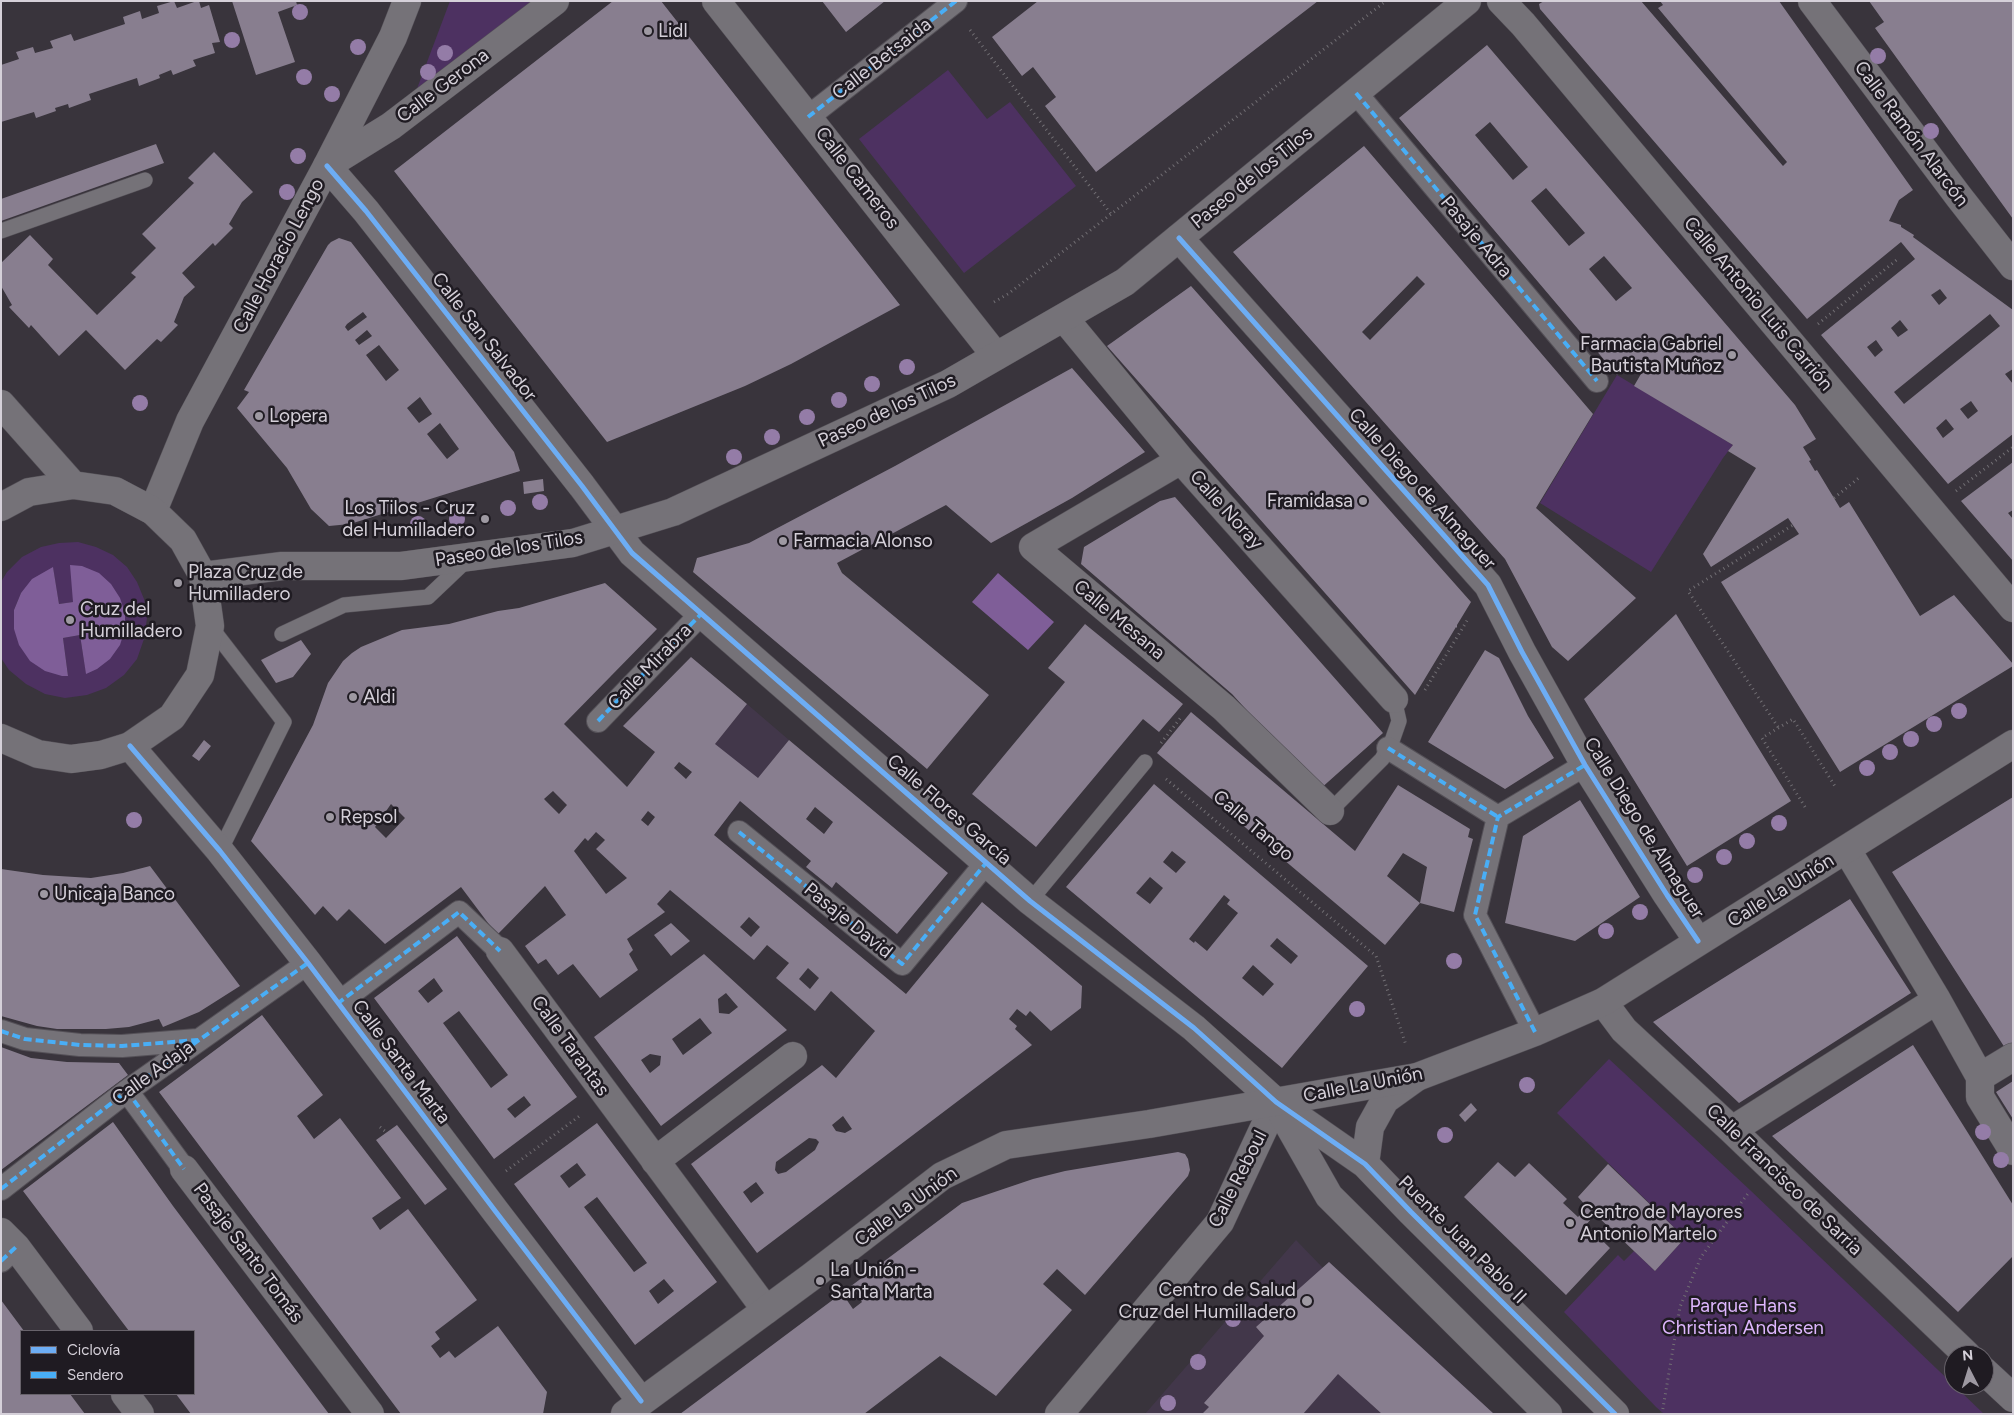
<!DOCTYPE html>
<meta charset="utf-8">
<style>
body{margin:0}
#map{position:relative;width:2014px;height:1415px;overflow:hidden;background:#39343c;font-family:Figtree,sans-serif}
canvas{display:block}
.frame{position:absolute;inset:0;border:2px solid #d5d0d9;pointer-events:none}
.legend{position:absolute;left:20px;top:1330px;width:175px;height:65px;box-sizing:border-box;background:#1f1b22;border:1px solid #68636b;margin:0;padding:6px 9px;list-style:none;font-size:15px;color:#d5d0d9}
.legend li{display:flex;align-items:center;gap:10px;height:25px}
.legend b{width:25px;border:1px solid #68636b}
.north{position:absolute;left:1944px;top:1345px;width:50px;height:50px;box-sizing:border-box;background:#1f1b22;border:1px solid #68636b;border-radius:50%;rotate:355deg;font-size:14px;font-weight:700;line-height:20px;text-align:center;color:#d5d0d9}
.north::after{content:'';display:block;margin:auto;width:18px;height:22px;background:#9e99a2;clip-path:polygon(50% 0,100% 100%,50% 72%,0 100%)}
</style>
<div id="map">
<canvas width="2014" height="1415"></canvas>
<div class="frame"></div>
<ul class="legend">
<li><b style="height:6px;background:#6dadf4"></b>Ciclovía</li>
<li><b style="height:6px;background:#49aef6"></b>Sendero</li>
</ul>
<div class="north">N</div>
</div>
<script>
const ctx = document.querySelector('canvas').getContext('2d');
ctx.lineJoin = 'round';
function fillPath(path, color) {
  ctx.fillStyle = color;
  ctx.fill(path, 'evenodd');
}
function shape(rows) {
  const path = new Path2D();
  for (const r of rows) {
    path.moveTo(r[0], r[1]);
    for (let i = 2; i < r.length; i += 2) path.lineTo(r[i], r[i + 1]);
  }
  return path;
}
function stroke(path, color, width, dash) {
  ctx.strokeStyle = color;
  ctx.lineWidth = width;
  ctx.lineCap = dash ? 'butt' : 'round';
  ctx.setLineDash(dash || []);
  ctx.stroke(path);
}
function label(font, color, halo, rows, align = 'center') {
  ctx.font = font + ' Figtree,sans-serif';
  ctx.lineWidth = 5;
  ctx.setLineDash([]);
  ctx.textBaseline = 'middle';
  ctx.strokeStyle = halo;
  ctx.fillStyle = color;
  for (const [text, x, y, turn = 0] of rows) {
    ctx.save();
    ctx.translate(x, y);
    ctx.rotate((+turn || 0) * Math.PI / 180);
    ctx.textAlign = isNaN(turn) ? turn : align;
    if (halo) ctx.strokeText(text, 0, 0);
    ctx.fillText(text, 0, 0);
    ctx.restore();
  }
}
const built = shape([
 [747,704,789,740,670,890,657,904,615,867],
 [1296,1240,1323,1268,1329,1262,1494,1414,1145,1414]
]);
const green = shape([
 [450,1,532,1,415,94],
 [948,70,987,119,1010,102,1076,186,964,273,859,139],
 [1617,375,1733,445,1723,458,1651,572,1540,503],
 [78,542,96,547,113,555,127,567,137,582,144,599,147,618,144,639,137,659,124,675,106,688,87,695,65,698,45,694,26,684,9,670,1,658,1,582,7,572,22,557,41,547,59,543],
 [71,565,86,673,80,635,63,638,68,676,14,629,14,610,21,593,53,568,59,604,74,602],
 [1609,1059,1750,1190,1984,1414,1664,1414,1656,1407,1564,1312,1618,1255,1624,1261,1634,1251,1655,1271,1685,1238,1557,1113]
]);
const water = shape([
 [70,565,82,566,99,573,111,584,120,598,125,613,125,629,120,645,110,659,97,669,86,674,80,635,63,638,68,676,62,676,45,671,30,661,19,645,14,629,14,610,21,593,32,579,53,567,59,604,73,602],
 [998,573,1054,622,1028,650,972,602]
]);
const building = shape([
 [174,1,177,8,197,1,199,1,201,8,209,5,220,42,212,43,215,53,193,60,196,66,173,75,171,70,159,75,160,78,139,86,137,78,89,94,91,100,69,108,68,104,55,108,56,111,36,118,34,112,1,122,1,65,19,59,16,52,33,47,35,53,53,48,50,41,71,34,74,41,125,24,123,17,140,11,142,19,159,13,157,6],
 [232,1,296,1,297,5,278,12,295,62,256,75],
 [613,1,661,1,900,305,791,364,745,386,607,442,394,171],
 [822,1,885,1,846,32],
 [1038,1,1318,1,1096,172,1045,106,1056,97,1033,67,1022,76,992,37],
 [1544,1,1641,1,1783,166,1787,162,1658,8,1663,5,1660,1,1779,1,1913,190,1899,200,1889,221,1901,225,1901,227,1914,235,1913,237,2013,310,2013,369,2005,374,2013,384,2013,434,1948,484,1821,335,1915,259,1901,242,1807,319,1540,9,1539,4],
 [1940,289,1947,298,1939,305,1931,295],
 [1990,314,2000,326,1904,404,1894,392],
 [1900,320,1908,330,1898,337,1891,328],
 [1876,340,1883,350,1875,357,1867,347],
 [1971,401,1978,411,1968,419,1960,409],
 [1946,419,1954,429,1943,438,1936,428],
 [1869,1,2013,1,2013,219,1875,28,1884,22],
 [1487,45,1795,405,1816,439,1803,447,1811,460,1809,461,1815,471,1817,470,1840,508,1849,502,1920,616,1954,595,2013,664,2013,666,1840,772,1721,582,1799,534,1788,518,1711,567,1703,554,1756,468,1728,451,1733,445,1634,386,1645,367,1628,357,1617,375,1399,118],
 [1490,122,1528,167,1513,180,1475,135],
 [1546,188,1585,233,1569,246,1531,201],
 [1604,256,1632,288,1616,301,1589,269],
 [156,144,164,163,1,221,1,199],
 [1364,146,1593,414,1536,508,1636,598,1568,661,1552,647,1505,559,1233,252],
 [1417,276,1425,284,1370,340,1362,332],
 [214,152,253,192,242,202,229,224,233,228,215,246,213,243,182,273,195,287,184,297,174,322,178,325,161,342,157,339,125,370,86,330,59,356,31,325,29,328,9,307,12,305,1,286,1,263,30,235,53,259,48,265,97,315,136,277,131,273,156,248,142,234,194,183,188,178],
 [339,238,351,242,480,408,514,452,520,471,350,524,329,526,311,509,287,468,237,408,249,392,244,390,328,245,331,242],
 [363,312,367,317,348,331,345,327,347,324],
 [367,330,372,336,359,345,355,340],
 [379,345,399,370,386,381,366,355],
 [420,397,432,414,419,423,407,408],
 [440,423,459,449,447,459,427,434],
 [1191,286,1471,602,1457,625,1457,628,1456,627,1415,695,1107,346],
 [1072,368,1145,452,1072,498,991,543,946,505,837,563,842,573,989,695,927,769,693,572,697,558,749,543,895,466],
 [2013,462,2013,510,2008,513,2013,519,2013,561,1961,501],
 [543,479,544,491,524,494,523,482],
 [1175,497,1383,733,1319,790,1232,694,1081,564,1084,547,1160,501],
 [605,583,657,629,564,724,627,787,655,752,623,726,691,657,747,704,715,744,758,778,789,740,948,873,897,934,836,882,832,888,806,867,811,861,740,801,714,835,906,994,982,902,1082,986,1081,1008,1051,1031,1030,1011,1026,1016,1017,1009,1009,1019,1017,1026,1015,1029,1032,1045,757,1253,691,1164,822,1065,836,1078,875,1031,831,991,815,1011,776,978,789,963,784,959,767,945,754,960,670,890,657,904,665,912,627,939,633,950,629,954,638,970,600,998,573,964,558,975,546,959,538,964,525,946,566,915,545,886,497,935,461,887,385,944,349,909,337,921,323,906,315,915,251,841,313,725,328,683,343,661,352,653,361,647,402,630,449,624,498,611,519,608],
 [679,762,692,772,686,779,674,768],
 [553,791,567,805,559,814,544,799],
 [391,804,405,818,386,838,375,827],
 [815,807,833,822,824,834,806,819],
 [648,811,655,817,648,826,641,820],
 [596,832,605,840,596,849,627,878,606,894,574,851,585,838,588,841],
 [749,917,760,927,751,937,740,927],
 [808,968,819,978,810,989,799,979],
 [843,1116,852,1129,845,1133,836,1131,832,1125],
 [809,1138,816,1139,819,1142,815,1150,786,1172,778,1174,775,1170,776,1162],
 [756,1182,764,1193,751,1203,743,1192],
 [1676,614,1791,801,1687,866,1584,699],
 [1085,624,1183,704,1159,732,1143,719,1036,847,972,794,1065,682,1048,668],
 [301,640,311,654,293,677,276,683,261,660],
 [1485,650,1499,658,1528,716,1554,758,1505,789,1428,742],
 [1191,712,1355,851,1398,785,1470,829,1468,837,1473,839,1454,912,1420,903,1385,945,1157,753],
 [1403,853,1427,867,1420,903,1387,876],
 [204,740,211,746,199,761,192,756],
 [1154,784,1368,966,1282,1068,1066,887],
 [1172,851,1186,862,1176,873,1163,862],
 [1150,877,1163,888,1150,904,1136,893],
 [1224,895,1230,900,1227,904,1238,913,1207,951,1195,941,1194,943,1189,939],
 [1277,938,1298,956,1291,964,1270,946],
 [1253,965,1274,984,1263,996,1242,978],
 [2013,797,2013,1043,2005,1048,1892,872],
 [1580,800,1640,897,1575,941,1505,923,1523,836],
 [150,866,240,986,199,1012,163,1027,159,1019,129,1027,106,1029,57,1029,37,1026,1,1016,1,869,43,875,91,878,123,873],
 [1850,899,1911,993,1739,1103,1653,1022],
 [671,923,690,941,671,956,654,935],
 [457,936,577,1097,494,1159,374,998],
 [434,978,443,991,428,1003,418,991],
 [459,1011,508,1075,491,1088,443,1023],
 [524,1096,531,1105,515,1118,507,1109],
 [704,954,787,1030,661,1126,594,1037],
 [726,993,738,1007,729,1014,719,1013,718,999],
 [700,1018,712,1033,683,1055,672,1039],
 [650,1054,661,1056,660,1065,650,1073,641,1060],
 [262,1015,323,1095,297,1116,314,1139,340,1118,401,1198,372,1218,380,1230,408,1209,477,1300,435,1332,440,1339,431,1346,440,1358,449,1351,455,1358,498,1326,547,1392,543,1414,401,1414,159,1092],
 [1913,1045,2013,1205,2013,1256,1958,1312,1772,1136],
 [1,1047,31,1058,67,1062,119,1063,128,1075,1,1170],
 [2013,1081,2013,1119,1996,1092],
 [1471,1103,1477,1110,1465,1122,1459,1115],
 [113,1122,173,1206,329,1414,191,1414,176,1394,194,1394,194,1331,129,1331,23,1191],
 [597,1123,717,1282,635,1345,514,1184],
 [577,1163,586,1175,569,1188,560,1176],
 [597,1197,647,1263,634,1272,584,1207],
 [664,1279,674,1291,658,1304,649,1291],
 [397,1125,447,1189,425,1205,376,1140],
 [1178,1152,1185,1154,1188,1159,1190,1170,1188,1176,1085,1295,1057,1269,1043,1284,1072,1310,996,1396,940,1356,864,1414,680,1414,842,1293,853,1309,862,1302,851,1286,962,1203,1033,1179,1065,1171],
 [1498,1162,1515,1177,1529,1163,1567,1199,1563,1203,1578,1217,1587,1207,1578,1197,1608,1164,1685,1238,1655,1271,1595,1214,1586,1225,1610,1248,1566,1295,1464,1197],
 [1329,1262,1407,1334,1494,1414,1382,1414,1338,1374,1303,1414,1202,1414,1209,1407,1204,1403,1264,1336,1256,1327],
 [1,1300,24,1331,21,1331,21,1394,70,1394,85,1414,1,1414]
]);
const path = shape([
 [970,30,1111,214],
 [994,302,1008,294,1386,1],
 [1818,324,1899,258],
 [1956,491,2013,447],
 [1834,498,1860,477],
 [1425,690,1468,619],
 [1778,727,1688,591,1793,525],
 [1161,743,1182,716],
 [1166,779,1376,956,1406,1045],
 [1805,807,1762,738,1793,719,1836,788],
 [380,1127,387,1133],
 [506,1171,581,1115],
 [1662,1414,1680,1307,1701,1257,1749,1192]
]);
const service = shape([
 [1,231,145,180],
 [210,626,284,722,220,851],
 [282,634,344,605,428,597,468,559],
 [1330,811,1382,759,1392,741,1399,721,1394,699],
 [1030,901,1145,762]
]);
const pedestrian = shape([
 [1356,93,1597,381],
 [808,117,956,1],
 [598,721,702,613],
 [1388,748,1498,817],
 [739,832,902,964,986,863],
 [337,1004,459,912,500,951],
 [1,1031,25,1039,80,1045,122,1046,197,1040],
 [1535,1032,1475,915,1498,817,1585,765],
 [127,1091,184,1169],
 [1,1189,127,1091,308,963],
 [1,1261,16,1247]
]);
const minor = shape([
 [716,1,996,356],
 [1501,1,1523,24,2013,608],
 [1812,1,1959,197,2013,266],
 [327,166,366,211,582,486,632,553,1030,901,1194,1028,1276,1102,1220,1222,1059,1414],
 [1179,238,1488,585,1522,652,1585,765,1667,895,1698,941],
 [1064,318,1181,460,1394,699],
 [1181,460,1033,547,1224,708,1330,811],
 [130,746,220,851,308,963,496,1212,641,1401],
 [1847,850,1937,1000,1980,1077,1980,1097,2013,1151],
 [500,951,766,1310],
 [1603,1002,1624,1030,1732,1130,1967,1355],
 [1980,1077,2013,1057],
 [1732,1130,1937,1000],
 [655,1161,793,1056],
 [184,1169,370,1414],
 [1,1232,16,1247,79,1331],
 [1984,1371,2013,1398],
 [125,1394,140,1414]
]);
const tertiary = shape([
 [328,165,391,126,555,1],
 [153,511,190,421,327,166,393,37,407,1],
 [1276,1102,1365,1164,1411,1212,1615,1414],
 [1279,1108,1329,1196,1548,1414],
 [1365,1164,1370,1127,1385,1100,1417,1077]
]);
const secondary = shape([
 [1,404,73,485],
 [1,507,29,492,73,485,115,491,153,511,183,540,203,576,210,626,200,675,172,717,130,746,101,755,71,759,38,754,1,738],
 [203,576,282,566,401,566,491,554,573,543,673,512,948,384,1125,282,1467,1],
 [625,1414,811,1277,942,1176,1006,1145,1149,1124,1417,1077,1535,1032,1603,1002,2013,744]
]);
const quiet = shape([
 [1356,93,1597,381],
 [808,117,956,1],
 [598,721,702,613],
 [1388,748,1498,817],
 [739,832,902,964,986,863],
 [337,1004,459,912,500,951],
 [1,1031,25,1039,80,1045,122,1046,198,1040],
 [1535,1032,1475,915,1498,817,1585,765],
 [127,1091,184,1169],
 [1,1189,127,1091,308,963],
 [1,1261,16,1247]
]);
const cycleway = shape([
 [327,166,366,211,582,486,632,553,1030,901,1194,1028,1276,1102,1365,1164,1411,1212,1615,1414],
 [1179,238,1488,585,1522,652,1585,765,1667,895,1698,941],
 [130,746,220,851,308,963,496,1212,641,1401]
]);
const trees = [
 [300,12],
 [232,40],
 [358,47],
 [445,53],
 [1878,56],
 [428,72],
 [304,77],
 [332,94],
 [1931,131],
 [298,156],
 [287,192],
 [907,367],
 [872,384],
 [839,400],
 [140,403],
 [807,417],
 [772,437],
 [734,457],
 [540,502],
 [508,508],
 [457,519],
 [418,524],
 [1959,711],
 [1934,724],
 [1911,739],
 [1890,752],
 [1867,768],
 [134,820],
 [1779,823],
 [1747,841],
 [1724,857],
 [1695,875],
 [1640,912],
 [1606,931],
 [1454,961],
 [1357,1009],
 [1527,1085],
 [1983,1132],
 [1445,1135],
 [2001,1160],
 [1233,1319],
 [1198,1362],
 [1168,1403]
];
const markers = [
 [648,31,5,"#9e99a2"],
 [1732,355,5,"#9e99a2"],
 [259,416,5,"#9e99a2"],
 [1363,501,5,"#9e99a2"],
 [485,519,5,"#9e99a2"],
 [783,541,5,"#9e99a2"],
 [178,583,5,"#9e99a2"],
 [70,620,5,"#9e99a2"],
 [353,697,5,"#9e99a2"],
 [330,817,5,"#9e99a2"],
 [44,894,5,"#9e99a2"],
 [1570,1223,5,"#9e99a2"],
 [820,1281,5,"#9e99a2"],
 [1307,1301,6,"#9e99a2"]
];
const poiNames = [
 ["Lidl",658,31],
 ["Farmacia Gabriel",1722,344,"right"],
 ["Bautista Muñoz",1722,366,"right"],
 ["Lopera",269,416],
 ["Framidasa",1353,501,"right"],
 ["Los Tilos - Cruz",475,508,"right"],
 ["del Humilladero",475,530,"right"],
 ["Farmacia Alonso",793,541],
 ["Plaza Cruz de",188,572],
 ["Humilladero",188,594],
 ["Cruz del",80,609],
 ["Humilladero",80,631],
 ["Aldi",363,697],
 ["Repsol",340,817],
 ["Unicaja Banco",54,894],
 ["Centro de Mayores",1580,1212],
 ["Antonio Martelo",1580,1234],
 ["La Unión -",830,1270],
 ["Santa Marta",830,1292],
 ["Centro de Salud",1296,1290,"right"],
 ["Cruz del Humilladero",1296,1312,"right"]
];
const streetNames = [
 ["Calle Betsaida",882,59,-38],
 ["Calle Gerona",443,86,-37],
 ["Calle Ramón Alarcón",1911,134,53],
 ["Calle Cameros",857,178,52],
 ["Paseo de los Tilos",1252,178,-39],
 ["Pasaje Adra",1476,237,50],
 ["Calle Horacio Lengo",279,256,-62],
 ["Calle Antonio Luis Carrión",1758,304,50],
 ["Calle San Salvador",484,337,52],
 ["Paseo de los Tilos",887,411,-25],
 ["Calle Diego de Almaguer",1422,489,48],
 ["Calle Noray",1226,510,48],
 ["Paseo de los Tilos",509,549,-9],
 ["Calle Mesana",1119,620,40],
 ["Calle Mirabra",650,667,-46],
 ["Calle Flores García",949,810,41],
 ["Calle Tango",1253,826,40],
 ["Calle Diego de Almaguer",1644,828,58],
 ["Calle La Unión",1781,891,-32],
 ["Pasaje David",848,921,39],
 ["Calle Tarantas",570,1046,54],
 ["Calle Santa Marta",401,1062,53],
 ["Calle Adaja",153,1073,-36],
 ["Calle La Unión",1363,1085,-11],
 ["Calle Reboul",1238,1179,-63],
 ["Calle Francisco de Sarria",1784,1180,44],
 ["Calle La Unión",906,1207,-36],
 ["Puente Juan Pablo II",1462,1240,45],
 ["Pasaje Santo Tomás",248,1253,53]
];
const parkNames = [
 ["Parque Hans",1743,1306],
 ["Christian Andersen",1743,1328]
];
fillPath(built, '#42374a');
fillPath(green, '#4d3161');
fillPath(water, '#7f5e98');
fillPath(building, '#887e8f');
stroke(service, '#545057', 16);
stroke(pedestrian, '#545057', 24);
stroke(minor, '#545057', 29);
stroke(tertiary, '#545057', 29);
stroke(secondary, '#545057', 29);
stroke(path, '#726f74', 3, [1, 4]);
stroke(service, '#757278', 15);
stroke(pedestrian, '#757278', 22);
stroke(minor, '#757278', 28);
stroke(tertiary, '#757278', 28);
stroke(secondary, '#757278', 28);
stroke(quiet, '#49aef6', 4, [8, 4]);
stroke(cycleway, '#6dadf4', 5);
ctx.fillStyle = '#947ca7';
for (const [x, y] of trees) {
  ctx.beginPath();
  ctx.arc(x, y, 8, 0, 2 * Math.PI);
  ctx.fill();
}
for (const [x, y, r, color] of markers) {
  const dot = new Path2D();
  dot.arc(x, y, r, 0, 2 * Math.PI);
  ctx.fillStyle = color;
  ctx.fill(dot);
  stroke(dot, '#1f1b22', 2);
}
label('19px', '#d5d0d9', '#1f1b22', poiNames, 'left');
label('19px', '#d5d0d9', '#1f1b22', streetNames);
label('19px', '#deb6fe', '#1f1b22', parkNames);
</script>
